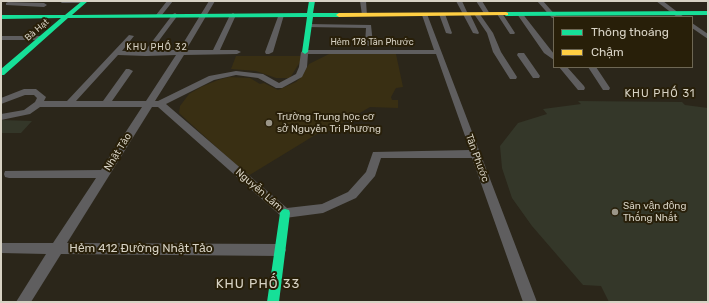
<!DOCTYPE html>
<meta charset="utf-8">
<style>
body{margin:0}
#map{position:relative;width:709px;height:303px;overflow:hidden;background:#2b261a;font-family:Rubik,sans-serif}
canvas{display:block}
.frame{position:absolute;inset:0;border:2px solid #d7d2c4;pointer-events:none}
.legend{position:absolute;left:553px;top:16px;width:140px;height:52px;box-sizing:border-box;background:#281f09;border:1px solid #6e6754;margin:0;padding:5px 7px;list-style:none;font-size:12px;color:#d7d2c4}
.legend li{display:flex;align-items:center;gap:8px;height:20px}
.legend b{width:20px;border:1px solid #6e6754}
</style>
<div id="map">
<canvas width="709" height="303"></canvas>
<div class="frame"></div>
<ul class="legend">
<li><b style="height:5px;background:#16e098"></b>Thông thoáng</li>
<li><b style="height:5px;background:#ffcf43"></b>Chậm</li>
</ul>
</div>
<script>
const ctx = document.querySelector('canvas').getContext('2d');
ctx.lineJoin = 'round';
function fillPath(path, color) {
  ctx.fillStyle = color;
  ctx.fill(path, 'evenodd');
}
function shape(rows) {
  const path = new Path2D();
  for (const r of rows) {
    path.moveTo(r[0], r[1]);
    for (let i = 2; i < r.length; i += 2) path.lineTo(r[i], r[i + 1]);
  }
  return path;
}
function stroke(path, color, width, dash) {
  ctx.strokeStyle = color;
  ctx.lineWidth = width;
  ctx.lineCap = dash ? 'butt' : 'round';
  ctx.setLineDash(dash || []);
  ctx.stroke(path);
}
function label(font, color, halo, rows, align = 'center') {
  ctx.font = font + ' Rubik,sans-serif';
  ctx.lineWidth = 4;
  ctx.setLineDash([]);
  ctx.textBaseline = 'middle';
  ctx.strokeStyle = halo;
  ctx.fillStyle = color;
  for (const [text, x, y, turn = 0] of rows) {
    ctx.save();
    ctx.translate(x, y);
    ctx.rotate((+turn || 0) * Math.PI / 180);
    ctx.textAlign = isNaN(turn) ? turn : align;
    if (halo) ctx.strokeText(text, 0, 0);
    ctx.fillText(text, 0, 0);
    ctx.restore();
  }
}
const built = shape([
 [329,54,396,54,403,87,396,88,391,97,392,100,398,100,398,108,370,107,329,131,325,129,248,176,179,113,180,106,189,94,201,87,218,80,229,77,250,78,260,84,264,83,278,90,296,82,301,77,309,64],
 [236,56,301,56,300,62,290,78,276,78,256,71,231,69]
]);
const green = shape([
 [578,101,682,102,685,105,708,108,708,302,609,302,601,286,583,285,532,226,512,198,502,168,500,146,518,123,547,114,543,109,581,104],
 [1,120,32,121,21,133,1,133]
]);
const street = shape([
 [59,1,88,1,85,3,62,3,59,1],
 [167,1,173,1,161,16,157,16,156,15,167,1],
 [209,1,215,1,186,50,213,50,230,15,233,13,236,15,220,50,237,50,241,52,237,54,184,55,155,101,158,101,209,76,236,71,263,74,279,83,296,74,299,67,301,52,305,50,434,50,422,15,427,14,537,302,523,302,472,158,381,158,375,176,356,198,323,213,285,218,281,216,158,107,152,107,67,243,280,244,284,246,286,250,284,254,280,256,61,254,31,302,16,302,46,254,1,253,1,243,53,243,96,178,9,178,5,177,4,174,5,171,101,170,142,107,40,107,30,114,1,120,1,114,24,110,35,102,37,98,34,95,25,95,1,104,1,98,24,89,36,89,46,97,44,101,67,101,129,35,134,36,122,51,145,51,173,14,175,13,178,15,152,50,179,50,209,1],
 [308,54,436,54,470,150,373,152,366,172,348,192,322,204,287,208,166,104,214,80,236,75,258,78,276,88,282,88,302,77,307,67,308,54],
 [118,55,146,56,176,55,146,101,112,101,133,71,129,69,126,69,103,101,76,101,118,55],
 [360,1,366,1,367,16,362,15,360,1],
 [456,1,462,1,467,12,470,14,479,33,478,34,473,33,456,1],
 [476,1,482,1,490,14,489,15,485,15,476,1],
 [537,1,543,1,557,17,552,18,537,1],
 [656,1,663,1,684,17,677,17,656,1],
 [8,2,44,3,47,5,44,7,6,5,6,3,8,2],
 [440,13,445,14,452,33,451,34,446,33,439,14,440,13],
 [475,13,479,13,493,33,501,52,517,77,516,79,510,79,493,52,487,33,474,14,475,13],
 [498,13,502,13,515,33,514,34,510,34,497,14,498,13],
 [518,13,522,13,554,54,554,60,544,53,517,14,518,13],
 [279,14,284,15,273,52,269,54,266,54,265,52,279,14],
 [692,23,708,34,708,39,692,28,692,23],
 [308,24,371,25,373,44,369,46,365,44,366,28,306,27,306,25,308,24],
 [1,36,42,36,45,38,42,40,1,40,1,36],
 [518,53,524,53,540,76,539,78,533,78,517,55,518,53],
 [559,67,567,67,584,86,585,88,584,90,578,90,559,67],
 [588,67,596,67,610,88,609,90,603,90,588,67]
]);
const fast = shape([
 [82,1,88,1,72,15,307,13,309,1,315,1,313,13,339,13,342,15,339,17,313,17,308,52,305,54,302,52,307,17,68,18,4,75,1,75,1,69,61,18,1,19,1,15,65,15,82,1],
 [708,11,708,15,506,16,503,14,506,12,708,11],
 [285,209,289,210,290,213,279,302,267,302,280,213,281,210,285,209]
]);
const slow = shape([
 [506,12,508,13,508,15,339,17,336,15,339,13,506,12]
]);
const markers = [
 [269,123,4,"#9b9688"],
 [615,212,4,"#9b9688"]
];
const farStreetnames = [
 ["Bà Hạt",37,30,-41],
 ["Hẻm 178 Tân Phước",372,42]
];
const farNeighbourhoodnames = [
 ["KHU PHỐ 32",157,47]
];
const poiNames = [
 ["Trường Trung học cơ",277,117],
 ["sở Nguyễn Tri Phương",277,129],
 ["Sân vận động",623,206],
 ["Thống Nhất",623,218]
];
const streetNames = [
 ["Nhật Tảo",118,152,-58],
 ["Tân Phước",477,158,70],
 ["Nguyễn Lâm",259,190,41]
];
const neighbourhoodNames = [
 ["KHU PHỐ 31",660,94]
];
const nearStreetnames = [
 ["Hẻm 412 Đường Nhật Tảo",141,249]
];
const nearNeighbourhoodnames = [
 ["KHU PHỐ 33",258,284]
];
fillPath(built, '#392f13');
fillPath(green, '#343729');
fillPath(street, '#5f5e5f');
fillPath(fast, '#16e098');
fillPath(slow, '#ffcf43');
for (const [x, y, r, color] of markers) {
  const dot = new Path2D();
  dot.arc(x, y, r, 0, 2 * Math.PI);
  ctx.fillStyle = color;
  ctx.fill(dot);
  stroke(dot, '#281f09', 1.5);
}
label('9px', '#d7d2c4', '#281f09', farStreetnames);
ctx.letterSpacing = '1px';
label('9px', '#d7d2c4', '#281f09', farNeighbourhoodnames);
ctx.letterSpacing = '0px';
label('10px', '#d7d2c4', '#281f09', poiNames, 'left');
label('10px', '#d7d2c4', '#281f09', streetNames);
ctx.letterSpacing = '1px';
label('11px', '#d7d2c4', '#281f09', neighbourhoodNames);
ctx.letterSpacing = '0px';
label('12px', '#d7d2c4', '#281f09', nearStreetnames);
ctx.letterSpacing = '1px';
label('13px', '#d7d2c4', '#281f09', nearNeighbourhoodnames);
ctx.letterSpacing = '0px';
</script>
